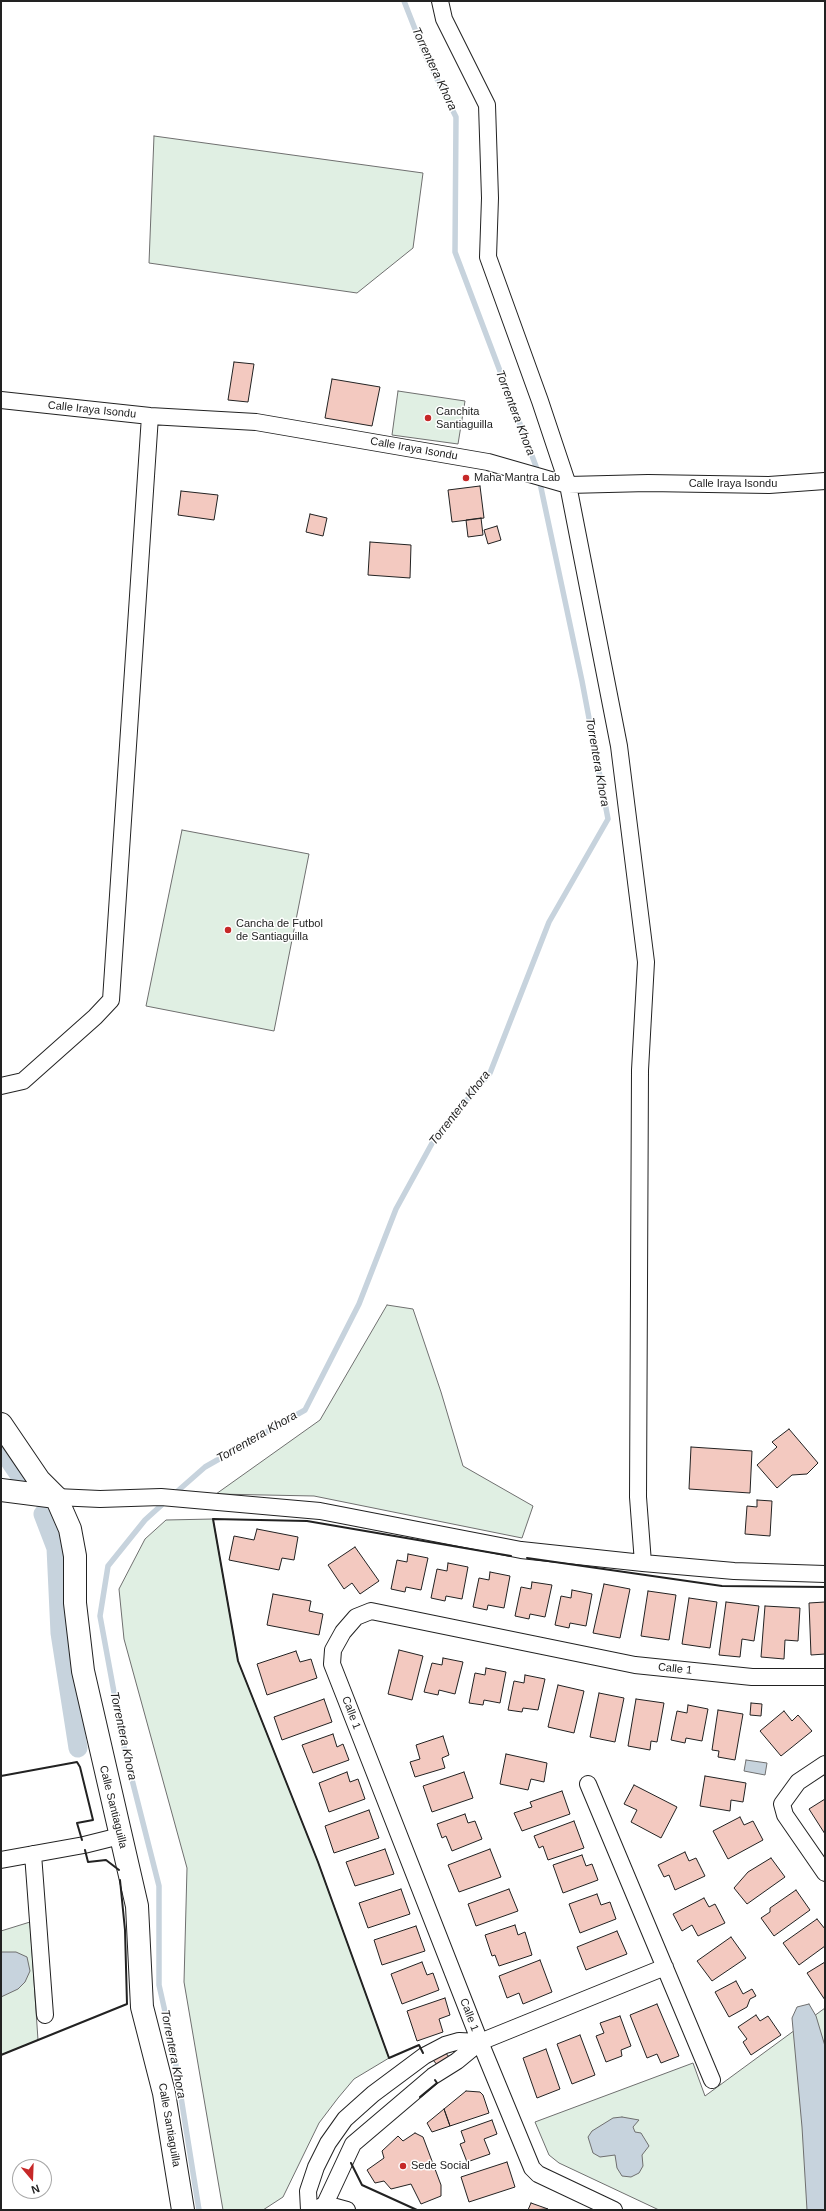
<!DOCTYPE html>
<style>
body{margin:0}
#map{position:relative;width:826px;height:2211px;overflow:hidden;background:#fff;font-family:Arial,sans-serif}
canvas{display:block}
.frame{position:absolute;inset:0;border:2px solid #222;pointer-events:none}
.north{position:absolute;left:12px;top:2159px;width:40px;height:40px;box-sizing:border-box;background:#fff;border:1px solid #a7a7a7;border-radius:50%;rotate:161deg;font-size:11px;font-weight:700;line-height:16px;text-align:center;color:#222}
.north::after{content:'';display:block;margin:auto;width:14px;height:18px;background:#c62828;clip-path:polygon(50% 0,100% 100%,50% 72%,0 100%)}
</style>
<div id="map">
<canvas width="826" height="2211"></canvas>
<div class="frame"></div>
<div class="north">N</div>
</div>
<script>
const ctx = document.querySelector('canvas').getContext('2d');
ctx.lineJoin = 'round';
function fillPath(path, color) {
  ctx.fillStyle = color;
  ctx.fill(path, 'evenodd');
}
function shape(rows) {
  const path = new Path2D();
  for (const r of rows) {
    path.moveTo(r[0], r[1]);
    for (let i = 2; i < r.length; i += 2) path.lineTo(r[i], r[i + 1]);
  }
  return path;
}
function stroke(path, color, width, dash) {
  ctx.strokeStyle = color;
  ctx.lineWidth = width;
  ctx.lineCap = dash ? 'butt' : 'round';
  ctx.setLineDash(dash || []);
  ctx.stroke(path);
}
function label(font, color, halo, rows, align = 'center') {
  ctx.font = font + ' Arial,sans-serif';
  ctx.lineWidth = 3;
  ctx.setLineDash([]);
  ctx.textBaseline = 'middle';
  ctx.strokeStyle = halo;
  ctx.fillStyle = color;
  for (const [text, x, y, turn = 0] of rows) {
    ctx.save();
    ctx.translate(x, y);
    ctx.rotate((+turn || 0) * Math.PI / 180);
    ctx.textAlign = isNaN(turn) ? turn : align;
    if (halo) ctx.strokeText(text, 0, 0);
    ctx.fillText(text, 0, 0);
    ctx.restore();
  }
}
const green = shape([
 [154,136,423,173,413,248,357,293,149,263,154,136],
 [398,391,465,401,458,444,392,435,398,391],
 [182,830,309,854,274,1031,146,1006,182,830],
 [387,1305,413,1309,441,1392,463,1466,533,1506,522,1538,314,1496,216,1494,320,1420,387,1305],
 [213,1519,238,1661,318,1862,389,2058,354,2079,338,2098,319,2123,283,2197,263,2210,223,2210,184,1982,187,1868,124,1639,119,1589,145,1539,166,1520,213,1519],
 [30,1922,38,2040,1,2055,1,1931,30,1922],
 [825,2008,825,2210,659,2210,559,2163,549,2155,535,2122,693,2063,705,2096,825,2008]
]);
const water = shape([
 [746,1760,767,1763,765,1775,744,1771,746,1760],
 [1,1952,16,1952,27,1957,30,1971,25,1982,18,1989,1,1997,1,1952],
 [809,2004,816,2016,825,2046,825,2210,807,2210,802,2127,792,2018,797,2007,809,2004],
 [622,2117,639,2120,633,2127,635,2132,641,2133,649,2146,642,2155,643,2166,639,2173,631,2177,622,2176,617,2168,615,2155,600,2157,593,2153,588,2137,592,2131,613,2118,622,2117]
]);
const stream = shape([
 [172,1496,205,1467,305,1410,359,1304,396,1209,436,1136,490,1073,549,922,608,819,582,681,537,469,455,252,456,117,426,57,404,1],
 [166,1501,145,1520,108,1566,100,1616,125,1752,159,1886,159,1985,173,2047,199,2210]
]);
const canal = shape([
 [1,1448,26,1485],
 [43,1514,56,1548,60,1633,78,1748]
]);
const building = shape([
 [234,362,254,364,248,402,228,400,234,362],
 [332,379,380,387,372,426,325,418,332,379],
 [480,486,484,518,452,522,448,490,480,486],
 [181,491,218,495,214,520,178,515,181,491],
 [310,514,327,518,323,536,306,532,310,514],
 [481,518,483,535,468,537,466,520,481,518],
 [497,526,501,540,488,544,484,530,497,526],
 [370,542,411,545,410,578,368,575,370,542],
 [789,1429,818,1463,807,1474,792,1475,777,1488,757,1465,777,1447,772,1442,789,1429],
 [691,1447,752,1451,750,1493,689,1489,691,1447],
 [757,1500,772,1501,770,1536,745,1534,747,1506,757,1507,757,1500],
 [257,1529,298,1537,294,1560,282,1558,279,1570,229,1560,234,1536,254,1540,257,1529],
 [355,1547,379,1581,360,1594,352,1583,344,1589,328,1565,355,1547],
 [408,1554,428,1558,421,1590,406,1587,405,1592,391,1589,397,1560,407,1562,408,1554],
 [448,1563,468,1567,462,1599,446,1596,445,1601,431,1598,437,1569,447,1571,448,1563],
 [490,1572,510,1576,504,1608,488,1605,487,1610,473,1607,479,1578,489,1580,490,1572],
 [532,1582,552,1585,545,1617,530,1614,529,1619,515,1616,521,1587,531,1589,532,1582],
 [604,1584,630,1589,620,1638,593,1633,604,1584],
 [572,1590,592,1594,586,1626,570,1623,569,1628,555,1625,561,1596,571,1598,572,1590],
 [648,1591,676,1595,669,1640,641,1636,648,1591],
 [273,1594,311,1601,309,1611,323,1614,319,1635,267,1625,273,1594],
 [689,1598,717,1602,710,1648,682,1644,689,1598],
 [726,1602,759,1606,754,1641,742,1639,740,1657,719,1655,726,1602],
 [825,1602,825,1654,811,1655,809,1603,825,1602],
 [765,1606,800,1608,798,1641,785,1640,784,1659,761,1657,765,1606],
 [399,1650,423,1656,412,1700,388,1694,399,1650],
 [296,1651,300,1662,311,1659,317,1678,267,1695,257,1664,296,1651],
 [443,1658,463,1662,455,1694,439,1690,438,1695,424,1692,432,1663,442,1665,443,1658],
 [486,1668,506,1672,500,1703,484,1700,483,1705,469,1703,475,1673,485,1675,486,1668],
 [525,1675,545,1679,538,1710,523,1708,522,1712,508,1710,514,1681,524,1683,525,1675],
 [558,1685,584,1691,574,1733,548,1727,558,1685],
 [599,1693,624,1698,615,1742,590,1737,599,1693],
 [324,1699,332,1722,282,1740,274,1717,324,1699],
 [636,1699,664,1703,657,1742,651,1741,650,1750,628,1746,636,1699],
 [751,1703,762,1704,761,1716,750,1715,751,1703],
 [688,1705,708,1709,702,1741,686,1738,685,1743,671,1740,677,1711,687,1713,688,1705],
 [718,1710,743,1714,735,1760,718,1757,719,1751,712,1750,718,1710],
 [784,1711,792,1721,798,1715,812,1731,781,1756,760,1731,784,1711],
 [333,1734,337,1747,343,1744,349,1760,313,1773,302,1745,333,1734],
 [443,1736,449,1755,442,1758,445,1768,415,1777,410,1762,420,1759,416,1745,443,1736],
 [506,1754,547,1763,544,1782,531,1779,528,1790,500,1784,506,1754],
 [347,1772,350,1782,358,1779,365,1799,329,1812,319,1783,347,1772],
 [464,1772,473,1798,432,1812,423,1786,464,1772],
 [705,1776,746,1783,743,1802,731,1800,730,1811,700,1806,705,1776],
 [634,1785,677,1807,661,1838,631,1822,637,1810,624,1804,634,1785],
 [562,1791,570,1814,522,1831,514,1813,532,1807,530,1802,562,1791],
 [825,1799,825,1834,809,1809,825,1799],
 [369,1810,379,1838,334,1853,325,1826,369,1810],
 [465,1814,468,1823,475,1821,482,1839,452,1851,446,1836,442,1838,437,1824,465,1814],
 [740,1817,744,1825,753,1821,763,1840,728,1859,713,1831,740,1817],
 [574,1821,584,1848,548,1860,543,1846,539,1848,534,1836,574,1821],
 [385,1849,394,1874,355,1886,346,1862,385,1849],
 [490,1849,501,1877,459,1892,448,1865,490,1849],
 [685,1852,689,1861,696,1858,705,1876,675,1890,669,1875,664,1877,658,1865,685,1852],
 [582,1855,586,1866,592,1864,598,1880,563,1893,553,1865,582,1855],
 [771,1858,785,1877,747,1904,734,1888,748,1872,771,1858],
 [401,1889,410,1914,368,1928,359,1903,401,1889],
 [509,1889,518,1911,476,1926,468,1904,509,1889],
 [796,1890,810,1910,774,1936,761,1918,770,1912,770,1908,796,1890],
 [597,1894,601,1905,610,1902,616,1919,580,1933,569,1904,597,1894],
 [704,1898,709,1907,715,1904,725,1923,698,1936,692,1925,682,1931,673,1914,704,1898],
 [817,1919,825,1929,825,1946,799,1965,783,1943,817,1919],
 [515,1925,518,1935,525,1932,532,1955,499,1966,495,1955,492,1956,485,1935,515,1925],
 [416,1926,425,1951,382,1965,374,1940,416,1926],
 [617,1931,627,1954,586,1970,577,1947,617,1931],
 [731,1937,746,1958,712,1981,697,1961,731,1937],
 [540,1960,552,1992,523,2004,519,1993,507,1998,499,1976,540,1960],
 [422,1962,427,1975,433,1973,439,1990,402,2004,391,1974,422,1962],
 [825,1962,825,2000,807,1973,825,1962],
 [736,1981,743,1994,752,1989,756,1996,750,1999,747,2007,729,2017,715,1992,736,1981],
 [445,1998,450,2015,439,2019,443,2032,417,2041,407,2011,445,1998],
 [657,2004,679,2056,661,2063,657,2054,647,2058,630,2015,657,2004],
 [756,2015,760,2021,768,2016,781,2035,751,2055,743,2042,747,2039,738,2027,756,2015],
 [620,2016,631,2046,621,2050,622,2056,606,2062,596,2036,604,2033,600,2023,620,2016],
 [580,2035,595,2075,572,2084,557,2044,580,2035],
 [546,2049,560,2089,537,2098,523,2058,546,2049],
 [444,2051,450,2058,439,2067,433,2060,444,2051],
 [466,2091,480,2092,483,2095,489,2113,450,2126,444,2109,466,2091],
 [444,2109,450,2126,432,2132,427,2123,444,2109],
 [492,2120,497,2134,484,2139,490,2154,467,2162,460,2144,465,2142,461,2131,492,2120],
 [415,2133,423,2137,441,2185,441,2196,421,2204,411,2184,391,2189,384,2181,375,2183,367,2170,384,2158,382,2151,398,2136,403,2141,415,2133],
 [507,2162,515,2187,469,2202,461,2177,507,2162],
 [531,2203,548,2209,528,2210,531,2203]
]);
const street = shape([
 [440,1,444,19,487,105,490,198,488,257,540,401,568,485,619,746,646,962,640,1070,638,1497,643,1563],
 [1,400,150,416,256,422,488,462,568,485,648,483,769,485,825,481],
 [1,1086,23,1081,95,1017,111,1000,150,416],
 [56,1497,100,1499,161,1497,320,1511,521,1550,643,1563,734,1571,825,1574],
 [825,1764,798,1782,782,1804,785,1815,825,1873],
 [588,1784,712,2080],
 [33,1854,45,2015],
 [1,1860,84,1845,120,1836],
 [325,2204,347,2210],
 [309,2210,308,2191,316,2167,328,2143,345,2119,373,2094,424,2056,445,2045,459,2041,480,2042],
 [316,2210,325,2204,353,2144,433,2076,457,2061,480,2042,665,1967],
 [614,2210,538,2174,532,2168,480,2042,343,1692,332,1664,333,1650,343,1632,356,1617,371,1611,635,1665,752,1677,825,1677]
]);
const secondary = shape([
 [1,1424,39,1480,56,1497,70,1529,75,1556,75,1603,83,1671,137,1906,142,2007,164,2093,183,2210],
 [1,1490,56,1497]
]);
const wall = shape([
 [527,1558,722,1586,825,1587],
 [1,1776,77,1762,80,1767,93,1820,77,1823,82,1840],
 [85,1850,88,1862,106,1860,119,1870],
 [423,2053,419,2045,389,2058,318,1862,238,1661,213,1519,307,1521,511,1556],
 [1,2055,127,2004,125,1930,120,1880],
 [420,2097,437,2083,435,2080],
 [351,2163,362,2185,417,2210]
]);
const markers = [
 [428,418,4,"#c62828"],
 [466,478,4,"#c62828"],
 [228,930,4,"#c62828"],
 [403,2166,4,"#c62828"]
];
const streetNames = [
 ["Calle Iraya Isondu",92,410,6],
 ["Calle Iraya Isondu",414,449,10],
 ["Calle Iraya Isondu",733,484],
 ["Calle 1",675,1669,6],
 ["Calle 1",351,1713,69],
 ["Calle Santiaguilla",113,1807,76],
 ["Calle 1",469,2015,69],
 ["Calle Santiaguilla",169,2125,80]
];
const poiNames = [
 ["Canchita",436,412],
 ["Santiaguilla",436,425],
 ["Maha Mantra Lab",474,478],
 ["Cancha de Futbol",236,924],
 ["de Santiaguilla",236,937],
 ["Sede Social",411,2166]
];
const waterNames = [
 ["Torrentera Khora",434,69,65],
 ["Torrentera Khora",515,413,69],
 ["Torrentera Khora",597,762,80],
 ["Torrentera Khora",460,1108,-52],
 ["Torrentera Khora",257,1437,-30],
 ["Torrentera Khora",123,1736,78],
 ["Torrentera Khora",173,2054,79]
];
fillPath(green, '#e0efe3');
stroke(green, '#6f6f6f', 1);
fillPath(water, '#c7d3dd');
stroke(water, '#6f6f6f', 1);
stroke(stream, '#c7d3dd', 5.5);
stroke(canal, '#c7d3dd', 19);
fillPath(building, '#f3c9c0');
stroke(building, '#222', 1);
stroke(street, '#222', 18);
stroke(secondary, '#222', 24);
stroke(street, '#fff', 16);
stroke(secondary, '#fff', 22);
stroke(wall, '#222', 2);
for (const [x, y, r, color] of markers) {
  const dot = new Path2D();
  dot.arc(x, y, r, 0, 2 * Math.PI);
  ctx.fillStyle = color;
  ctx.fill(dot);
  stroke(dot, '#fff', 1.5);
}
label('11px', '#222', '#fff', streetNames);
label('11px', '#222', '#fff', poiNames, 'left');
label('italic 12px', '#222', '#fff', waterNames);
</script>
